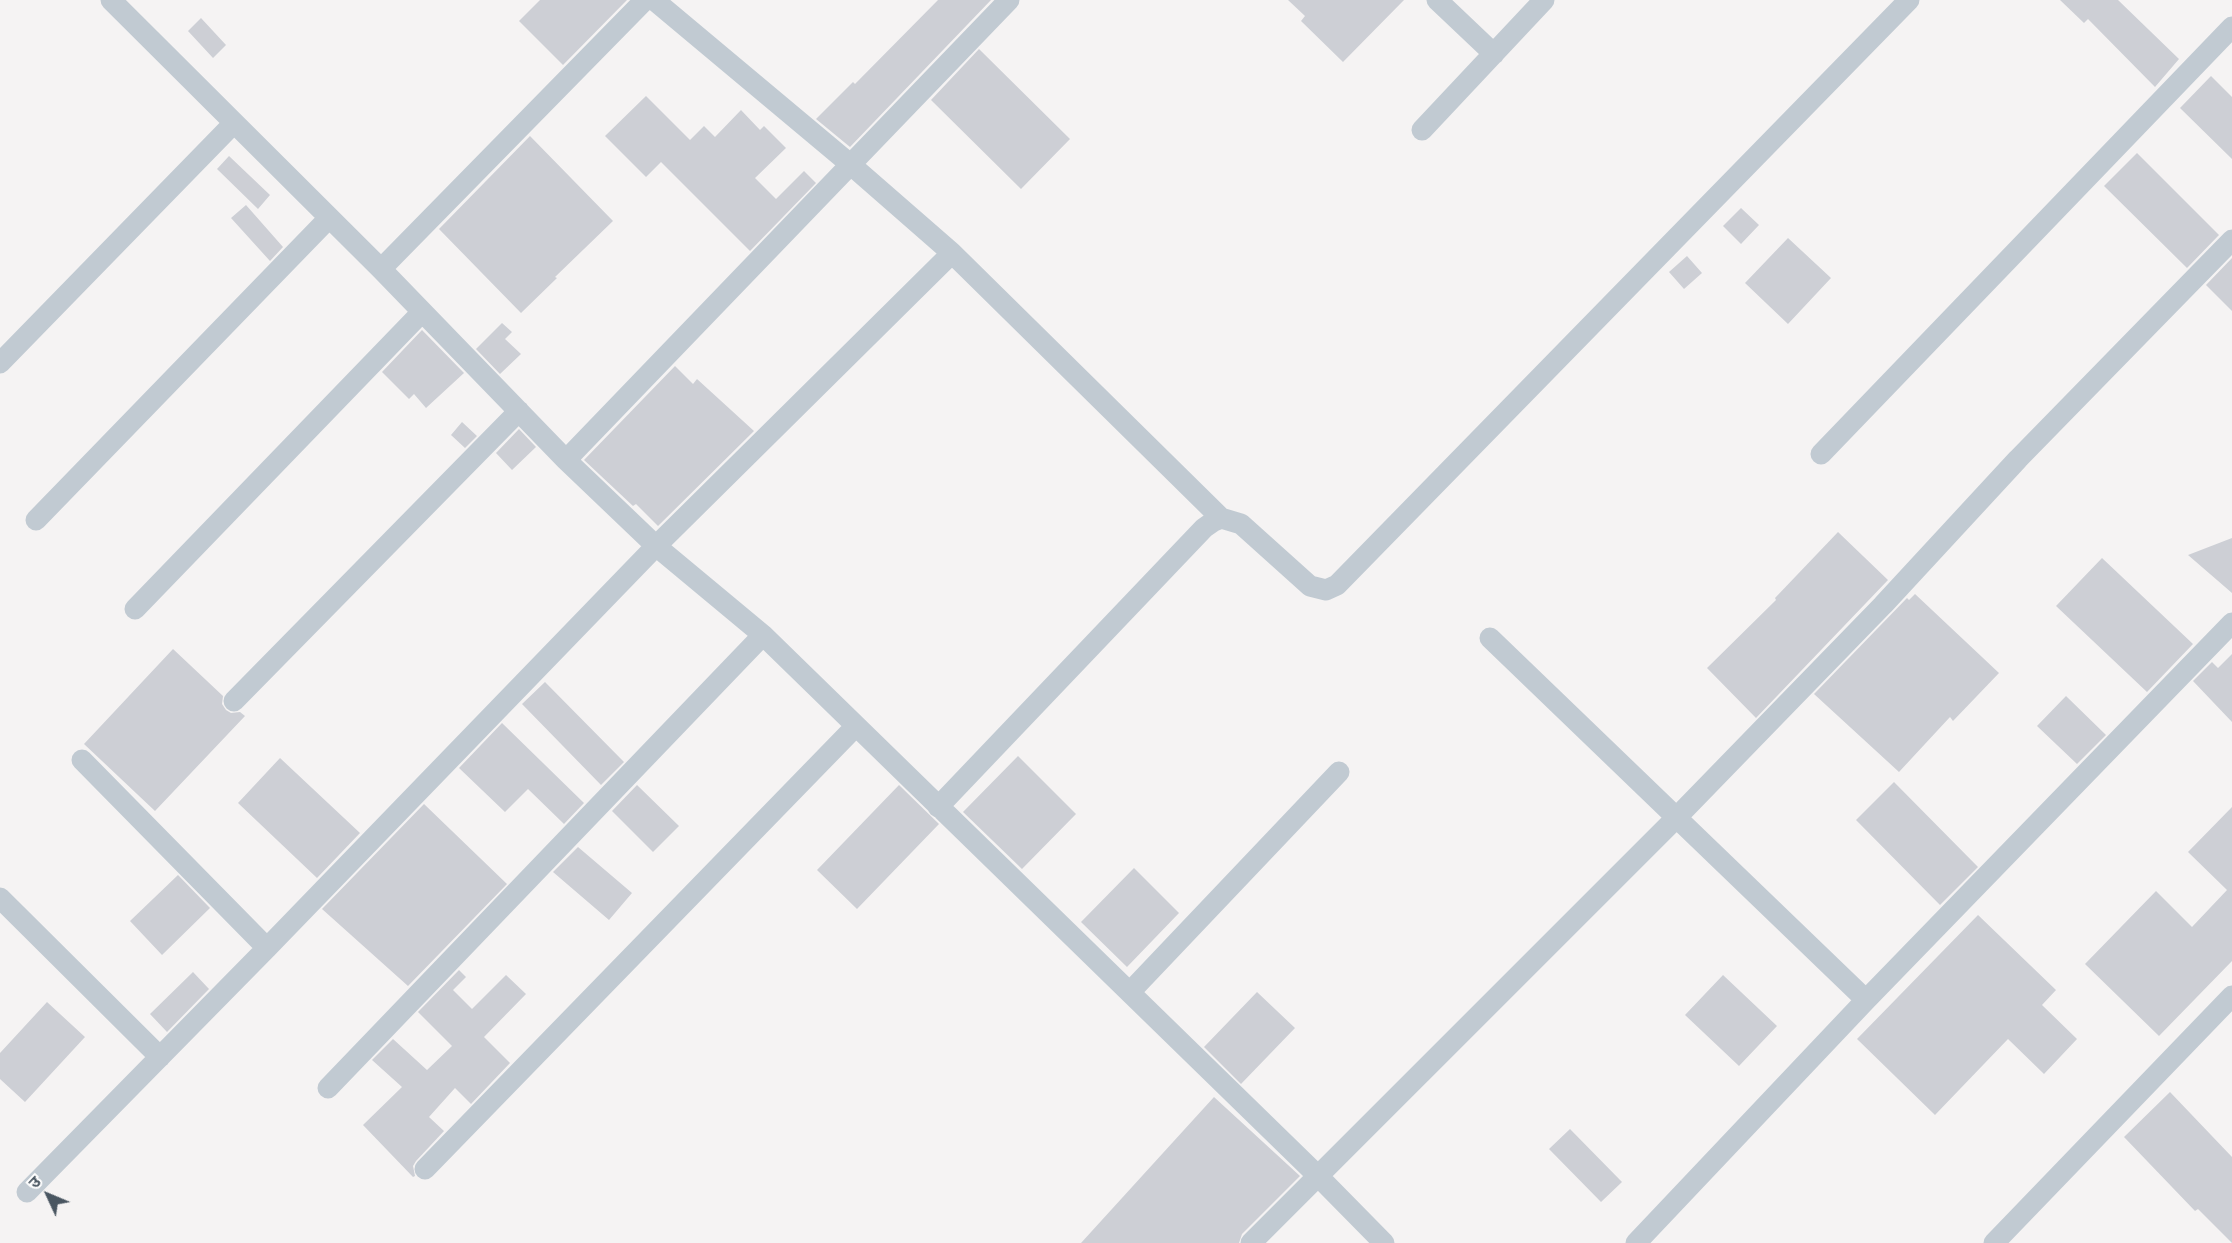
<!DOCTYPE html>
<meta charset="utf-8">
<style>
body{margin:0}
#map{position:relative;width:2232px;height:1243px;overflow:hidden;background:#f5f3f3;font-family:"Alegreya Sans","Noto Sans Devanagari",sans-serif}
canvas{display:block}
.north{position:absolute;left:18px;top:1165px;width:60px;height:60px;-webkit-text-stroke:4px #fff;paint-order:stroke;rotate:314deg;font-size:16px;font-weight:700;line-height:24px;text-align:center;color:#4a5661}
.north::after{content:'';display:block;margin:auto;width:21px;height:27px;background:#4a5661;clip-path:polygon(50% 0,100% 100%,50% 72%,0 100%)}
</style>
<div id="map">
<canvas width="2232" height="1243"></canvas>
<div class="north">उ</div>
</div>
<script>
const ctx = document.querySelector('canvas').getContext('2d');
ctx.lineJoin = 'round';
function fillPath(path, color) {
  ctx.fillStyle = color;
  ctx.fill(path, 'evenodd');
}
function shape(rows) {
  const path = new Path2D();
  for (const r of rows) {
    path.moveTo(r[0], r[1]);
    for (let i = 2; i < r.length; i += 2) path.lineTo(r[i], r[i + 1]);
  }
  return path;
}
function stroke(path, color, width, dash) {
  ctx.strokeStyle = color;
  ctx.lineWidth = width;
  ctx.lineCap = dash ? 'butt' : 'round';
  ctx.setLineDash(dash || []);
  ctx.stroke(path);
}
const building = shape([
 [540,0,627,0,563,65,519,21],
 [938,0,991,0,850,147,816,119,853,82,855,84],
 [1288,0,1404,0,1343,62,1301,21,1305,16],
 [2060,0,2118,0,2179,59,2155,87,2088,19,2084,23],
 [201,18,226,45,213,58,188,31],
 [979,49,1070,139,1021,189,931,100],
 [2211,76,2232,97,2232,159,2180,108],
 [646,96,690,140,704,126,715,137,741,110,760,130,764,126,786,148,755,178,776,199,804,171,816,183,750,251,661,162,646,177,605,136],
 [530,136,613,221,555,277,557,278,521,313,439,229],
 [2137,153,2219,235,2187,268,2104,186],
 [229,156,270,195,258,209,217,169],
 [246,205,283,247,270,261,231,218],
 [1741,208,1759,225,1741,244,1723,226],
 [1788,238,1831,278,1788,324,1745,283],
 [1687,256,1702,273,1684,289,1669,272],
 [2232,258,2232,311,2206,285],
 [502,323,512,332,505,339,521,354,500,374,476,349],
 [422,330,464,373,426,408,414,394,409,399,382,372],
 [675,366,693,384,697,379,754,431,658,526,636,504,633,506,584,460],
 [462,422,477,436,465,448,451,435],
 [519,429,536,447,512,470,496,453],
 [1838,532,1888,580,1756,718,1707,668,1776,600,1775,598],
 [2232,538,2232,593,2188,555],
 [2102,558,2193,644,2147,692,2056,606],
 [1915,594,1999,673,1953,721,1950,717,1899,772,1814,694,1907,598,1909,600],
 [173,649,223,696,222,704,226,710,231,713,240,712,245,716,155,811,84,744],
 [2232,654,2232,722,2193,681,2212,662,2218,668],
 [545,682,624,762,601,785,522,704],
 [2066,696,2106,735,2077,764,2037,726],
 [502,723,584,803,564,824,528,789,505,812,459,768],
 [1018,756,1076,814,1022,869,963,812],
 [280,758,360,833,317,878,238,803],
 [1894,782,1978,867,1940,905,1856,820],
 [637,785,679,826,653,852,612,811],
 [899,785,939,824,857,909,817,870],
 [424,804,507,884,408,986,322,909],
 [2232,807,2232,961,2159,1036,2085,964,2156,891,2192,927,2227,890,2188,852],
 [578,847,632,893,609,920,553,872],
 [1134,868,1179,913,1127,967,1081,922],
 [178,875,210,908,162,955,130,921],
 [1978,915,2056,990,2042,1005,2077,1039,2044,1074,2008,1039,1935,1115,1857,1039],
 [459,970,466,977,453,990,472,1009,506,975,526,994,484,1037,510,1063,471,1104,455,1088,429,1117,444,1131,416,1161,413,1166,415,1176,413,1177,363,1125,402,1087,372,1060,393,1039,427,1070,452,1046,418,1012],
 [193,972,209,989,167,1032,150,1014],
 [1723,975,1777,1026,1739,1066,1685,1015],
 [1257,992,1295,1028,1241,1084,1204,1047],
 [47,1002,85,1037,25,1102,0,1079,0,1053],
 [2170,1092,2232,1157,2232,1243,2198,1209,2195,1211,2124,1137],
 [1214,1097,1300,1176,1242,1234,1239,1243,1081,1243],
 [1570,1129,1622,1182,1601,1202,1549,1149]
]);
const minor = shape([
 [111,0,381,269,566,460,656,546,763,635,1317,1175,1384,1243],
 [654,0,850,164,952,253],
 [1437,0,1494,54],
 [1422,130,1544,0],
 [381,269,645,0],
 [0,363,234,123],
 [1821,454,2232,27],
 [566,460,1009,0],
 [36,520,329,218],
 [135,609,422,312],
 [1490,638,1866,1000],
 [234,701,519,411],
 [82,760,267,948],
 [938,807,1204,528,1214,521,1221,518,1241,524,1310,586,1326,590,1337,585,1909,0],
 [0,898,160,1057],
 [1130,992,1339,772],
 [328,1088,763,635],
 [425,1169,855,727],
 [27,1192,267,948,656,546,952,253,1221,518],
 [1251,1243,1677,817,1883,605,2018,459,2232,240],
 [1636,1243,1866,1000,2232,623],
 [1994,1243,2232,996]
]);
fillPath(building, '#cdcfd5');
stroke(minor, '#c1cad2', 21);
</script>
